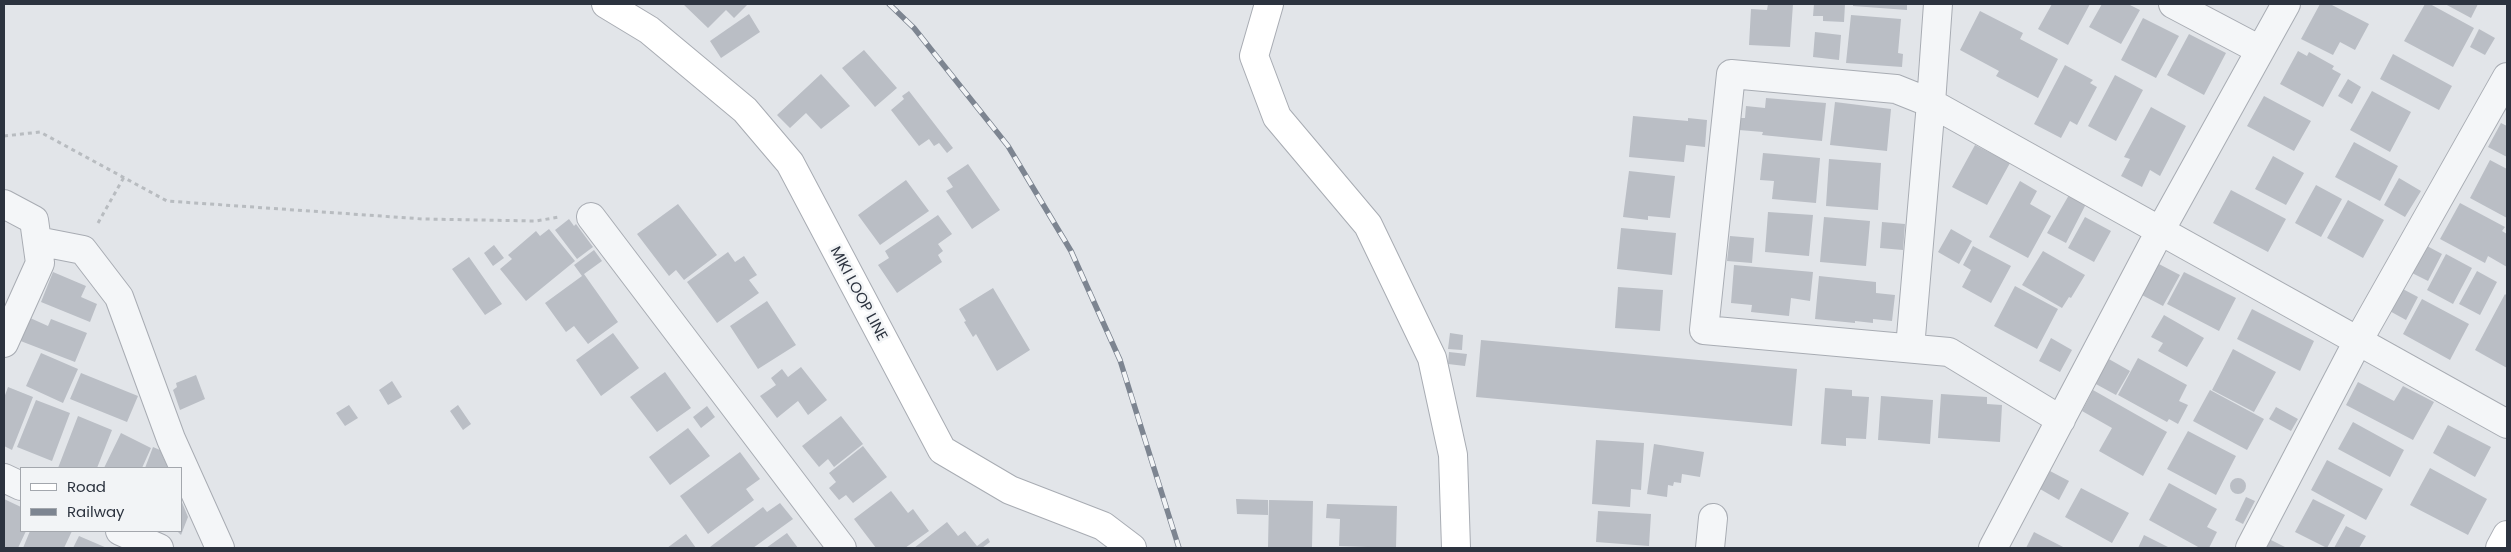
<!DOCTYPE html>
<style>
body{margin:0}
#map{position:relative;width:2511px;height:552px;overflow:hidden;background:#e2e5e9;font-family:Poppins,sans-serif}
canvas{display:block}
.frame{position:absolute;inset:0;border:5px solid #2c333f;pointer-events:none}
.legend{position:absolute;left:20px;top:467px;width:162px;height:65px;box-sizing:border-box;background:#f2f4f6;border:1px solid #a3a7ad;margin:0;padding:6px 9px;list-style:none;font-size:15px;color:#2c333f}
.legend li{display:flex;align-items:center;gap:10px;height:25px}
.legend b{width:25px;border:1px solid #a3a7ad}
</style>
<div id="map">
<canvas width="2511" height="552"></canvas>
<div class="frame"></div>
<ul class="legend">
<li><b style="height:6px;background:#fff"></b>Road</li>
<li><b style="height:6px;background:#7d8591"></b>Railway</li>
</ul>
</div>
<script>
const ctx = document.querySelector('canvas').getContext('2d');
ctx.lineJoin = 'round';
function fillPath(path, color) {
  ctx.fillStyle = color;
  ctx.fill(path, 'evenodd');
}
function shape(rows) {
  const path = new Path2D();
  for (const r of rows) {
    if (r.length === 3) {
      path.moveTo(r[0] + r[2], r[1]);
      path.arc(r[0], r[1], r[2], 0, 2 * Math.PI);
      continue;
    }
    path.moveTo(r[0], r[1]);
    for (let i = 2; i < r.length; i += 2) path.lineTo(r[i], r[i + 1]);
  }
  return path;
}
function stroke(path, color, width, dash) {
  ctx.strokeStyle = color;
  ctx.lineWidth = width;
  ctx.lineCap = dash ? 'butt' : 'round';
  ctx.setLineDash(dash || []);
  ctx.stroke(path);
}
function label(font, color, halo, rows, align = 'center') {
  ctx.font = font + ' Poppins,sans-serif';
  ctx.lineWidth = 5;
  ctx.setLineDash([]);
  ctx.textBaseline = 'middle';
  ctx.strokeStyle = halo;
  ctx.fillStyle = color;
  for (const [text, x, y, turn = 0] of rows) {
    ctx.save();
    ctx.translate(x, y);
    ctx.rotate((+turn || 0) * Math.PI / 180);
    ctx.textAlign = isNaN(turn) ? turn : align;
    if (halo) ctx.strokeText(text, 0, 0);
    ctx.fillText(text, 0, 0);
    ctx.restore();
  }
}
const building = shape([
 [683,4,748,4,734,18,726,10,708,28],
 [1768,4,1793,4,1790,47,1749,45,1751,9,1767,10],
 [1814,4,1845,4,1844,22,1823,21,1823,16,1813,16],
 [1853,4,1907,4,1907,10,1853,6],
 [2052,4,2090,4,2068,45,2038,29],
 [2102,4,2128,4,2140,10,2121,44,2089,27],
 [2320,4,2330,4,2369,24,2355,50,2340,42,2333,55,2301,39],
 [2425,4,2430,4,2474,28,2453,67,2404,41],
 [2445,4,2478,4,2471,18],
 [1980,11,2023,33,2020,39,2058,59,2038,98,1996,76,1999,71,1960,50],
 [749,14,760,32,721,58,710,41],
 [1851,15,1901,19,1898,53,1903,54,1902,67,1846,63],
 [2143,18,2179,36,2156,78,2121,60],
 [2479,29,2495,38,2485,55,2470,47],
 [1815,32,1841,35,1839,60,1813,57],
 [2189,34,2226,53,2204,95,2167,75],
 [864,50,897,88,875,107,842,68],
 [2298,51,2307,56,2309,52,2334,66,2332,69,2341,74,2323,107,2280,84],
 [2393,54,2452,86,2439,110,2380,79],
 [2065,65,2093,80,2090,83,2097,87,2077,125,2070,121,2061,138,2034,124],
 [821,74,850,106,821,129,806,113,790,128,777,115],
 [2115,75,2143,90,2116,141,2088,126],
 [2348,79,2361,87,2352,104,2338,96],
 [909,91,953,148,947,153,939,143,934,146,929,139,919,146,891,110,904,99,902,96],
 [2372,91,2411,112,2390,152,2350,130],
 [2264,96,2311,121,2294,151,2247,126],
 [1766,98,1826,103,1822,141,1762,135,1763,132,1739,130,1741,118,1745,118,1746,106,1765,108],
 [1835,102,1891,109,1887,151,1830,145],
 [2151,107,2186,126,2160,176,2150,170,2142,187,2121,176,2130,159,2124,157],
 [1633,116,1688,121,1688,118,1707,120,1705,147,1686,145,1684,162,1629,157],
 [2501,123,2507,126,2507,157,2488,147],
 [2354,142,2398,166,2380,201,2335,177],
 [1975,145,2010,163,1987,205,1952,187],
 [1763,153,1820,158,1816,203,1772,199,1774,181,1760,180],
 [2273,156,2304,173,2286,205,2255,189],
 [1829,159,1881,163,1878,210,1826,206],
 [2490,160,2507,169,2507,218,2470,198],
 [968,164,1000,210,972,229,946,191,953,187,947,178],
 [1629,171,1675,176,1670,218,1648,216,1648,220,1623,217],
 [2399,178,2421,191,2405,217,2384,205],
 [906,180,929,211,880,245,858,215],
 [2020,181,2037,191,2030,204,2051,216,2028,258,1989,237],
 [2316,185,2342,199,2321,237,2295,223],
 [2231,190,2286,219,2268,252,2213,223],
 [2069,195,2086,204,2066,243,2047,233],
 [2348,200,2384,220,2363,258,2327,238],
 [2460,203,2505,227,2502,231,2507,234,2507,267,2488,256,2485,263,2440,239],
 [678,204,717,255,684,280,676,270,669,276,637,234],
 [1768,212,1813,215,1809,256,1765,252],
 [938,215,952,234,938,244,943,251,938,255,942,262,897,293,878,265,889,258,885,251],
 [1824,217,1870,221,1866,266,1820,262],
 [2085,217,2111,231,2094,262,2068,248],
 [569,219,574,226,576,224,593,247,577,259,555,230],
 [1882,222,1905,224,1903,250,1880,248],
 [1621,228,1676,233,1672,275,1617,269],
 [549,229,575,261,526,301,500,269,512,259,508,255,536,231,540,236],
 [1951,229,1972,241,1959,264,1938,252],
 [1730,236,1754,238,1752,263,1727,261],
 [494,245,504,258,493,266,484,253],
 [1973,246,2011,266,1991,303,1962,287,1971,270,1963,265],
 [2427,246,2442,254,2428,281,2412,273],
 [594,250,602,261,584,274,618,322,588,344,574,326,566,332,545,303,582,276,574,265],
 [2043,251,2085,275,2071,298,2069,297,2062,308,2022,285],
 [728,252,735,262,744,256,757,275,749,280,759,293,717,323,687,282],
 [2446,254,2472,268,2453,304,2427,290],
 [469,257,502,304,485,315,452,269],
 [2157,263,2180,275,2163,306,2140,294],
 [1734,265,1813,272,1810,301,1791,298,1789,316,1751,312,1752,305,1731,303],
 [2477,271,2497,282,2480,315,2459,304],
 [53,272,86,286,81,297,97,304,90,322,41,302],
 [2184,272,2236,298,2219,331,2167,304],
 [1819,276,1876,282,1876,293,1895,295,1892,321,1873,319,1873,323,1855,321,1855,323,1815,319],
 [2015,286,2058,309,2037,349,1994,326],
 [1618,287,1663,290,1660,331,1615,328],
 [2399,287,2418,297,2406,320,2386,309],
 [993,288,1030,350,997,371,976,334,973,337,964,322,966,321,959,309],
 [2505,294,2507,296,2507,368,2475,350],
 [2422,299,2469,324,2450,360,2403,334],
 [767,301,796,345,758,369,730,326],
 [2252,309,2314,341,2300,371,2237,339],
 [2164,315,2204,338,2187,367,2158,351,2163,343,2151,337],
 [28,317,48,326,51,319,87,333,75,362,18,340],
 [613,333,639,368,601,396,576,360],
 [1450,333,1463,335,1462,350,1448,349],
 [2051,338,2072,350,2060,372,2039,361],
 [1481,340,1797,369,1792,426,1476,397],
 [2233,349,2276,372,2254,412,2212,390],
 [1449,352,1467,354,1465,366,1448,364],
 [41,353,78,369,63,403,26,386],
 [2107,358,2130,371,2116,395,2094,383],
 [2138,358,2187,385,2179,401,2188,405,2178,424,2169,419,2167,422,2118,395],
 [801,367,827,400,808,415,798,401,777,418,760,396,776,385,771,378,782,369,788,377],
 [665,372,691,408,657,432,630,397],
 [81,373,138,396,127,422,70,399],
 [196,375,205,399,180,410,173,390,177,387,176,383],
 [392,381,402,397,388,405,379,390],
 [2358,382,2394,401,2403,386,2434,402,2413,440,2346,405],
 [8,387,33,397,12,450,4,446,4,398],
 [1825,388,1852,390,1852,396,1869,397,1866,439,1846,438,1846,446,1821,444],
 [2093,390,2167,432,2143,476,2099,451,2112,428,2082,411],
 [2210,390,2264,419,2247,450,2193,421],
 [1941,394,1987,397,1987,404,2002,405,2000,442,1938,438],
 [1881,396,1933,400,1930,444,1878,440],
 [36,400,70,413,52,461,17,447],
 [349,405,358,418,345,426,336,413],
 [458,405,471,424,463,430,450,411],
 [707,406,715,417,701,428,693,417],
 [2276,407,2298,419,2291,431,2269,419],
 [78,416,112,430,97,468,58,468],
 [841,416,863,444,834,467,828,459,819,467,802,446],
 [2353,422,2404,450,2390,477,2338,449],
 [2448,425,2491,447,2475,477,2433,453],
 [688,428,710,456,670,485,649,457],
 [2188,431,2236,456,2216,495,2167,469],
 [121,433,151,448,142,468,104,468],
 [1596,440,1644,443,1641,490,1631,489,1630,507,1592,504],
 [1654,444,1704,452,1700,477,1682,474,1681,483,1674,482,1673,486,1668,485,1667,497,1647,494],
 [863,446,887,477,853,503,846,495,839,500,829,488,836,482,829,473],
 [153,447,160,450,168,468,145,468],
 [740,452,760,479,746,489,754,500,708,534,680,496],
 [2327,460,2383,489,2366,520,2311,490],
 [2430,468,2487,499,2468,535,2410,505],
 [2050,471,2069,481,2059,500,2040,489],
 [2238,486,8],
 [2169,483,2217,509,2207,527,2217,532,2209,548,2200,548,2149,520],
 [2081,488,2129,513,2112,543,2065,517],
 [891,491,908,513,913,509,929,531,905,548,876,548,854,519],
 [2246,497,2255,501,2243,524,2235,520],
 [4,499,21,507,21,531,26,531,18,548,4,548],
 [1236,499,1268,500,1268,515,1237,514],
 [2313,499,2345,515,2327,548,2295,532],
 [181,500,188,517,181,535,177,531,181,531],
 [1269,500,1313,501,1312,547,1268,547],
 [780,503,793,519,753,548,710,547,763,507,767,512],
 [1327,504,1397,506,1396,548,1339,546,1340,519,1326,518],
 [1598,511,1651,514,1649,546,1596,542],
 [947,522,958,536,965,531,977,546,988,538,990,542,982,548,914,548],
 [2346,526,2366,536,2359,548,2334,548],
 [30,531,72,531,64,548,23,548],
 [2034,532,2065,548,2026,548],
 [787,533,798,548,766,548],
 [686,534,696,548,667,548],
 [2144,535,2170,548,2138,548],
 [79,536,107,548,73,548],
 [2267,538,2287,548,2262,548]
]);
const path = shape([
 [4,136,40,132,167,201,423,219,536,221,559,217],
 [98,223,124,177]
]);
const street = shape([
 [1938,4,1931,103,2507,424],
 [2173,4,2260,50],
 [4,204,34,220,40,263,4,343],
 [591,217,842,548],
 [37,241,83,250,119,297,171,439,220,548],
 [1910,348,1931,103,1896,89,1731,74,1704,330,1949,352,2061,420],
 [4,478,21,486],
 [120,531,159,548],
 [1710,548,1713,518],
 [1993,548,2160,231,2286,4],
 [2250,548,2358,341,2507,77]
]);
const secondary = shape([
 [606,4,649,30,745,110,790,163,942,450,1010,490,1103,526,1132,548],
 [1269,4,1254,56,1277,117,1368,225,1432,358,1453,455,1456,548],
 [2500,548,2507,535]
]);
const rail = shape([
 [889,4,914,28,1008,146,1071,251,1120,360,1179,548]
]);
const streetNames = [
 ["MIKI LOOP LINE",858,294,62]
];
fillPath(building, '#babec5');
stroke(street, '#a8acb3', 30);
stroke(secondary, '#a8acb3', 30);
stroke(path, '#b8bcc0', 3, [4, 4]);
stroke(street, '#f4f6f8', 28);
stroke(secondary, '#fff', 28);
stroke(rail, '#7d8591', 5.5);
stroke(rail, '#f2f4f6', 4, [11]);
label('15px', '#2c333f', '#f2f4f6', streetNames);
</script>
